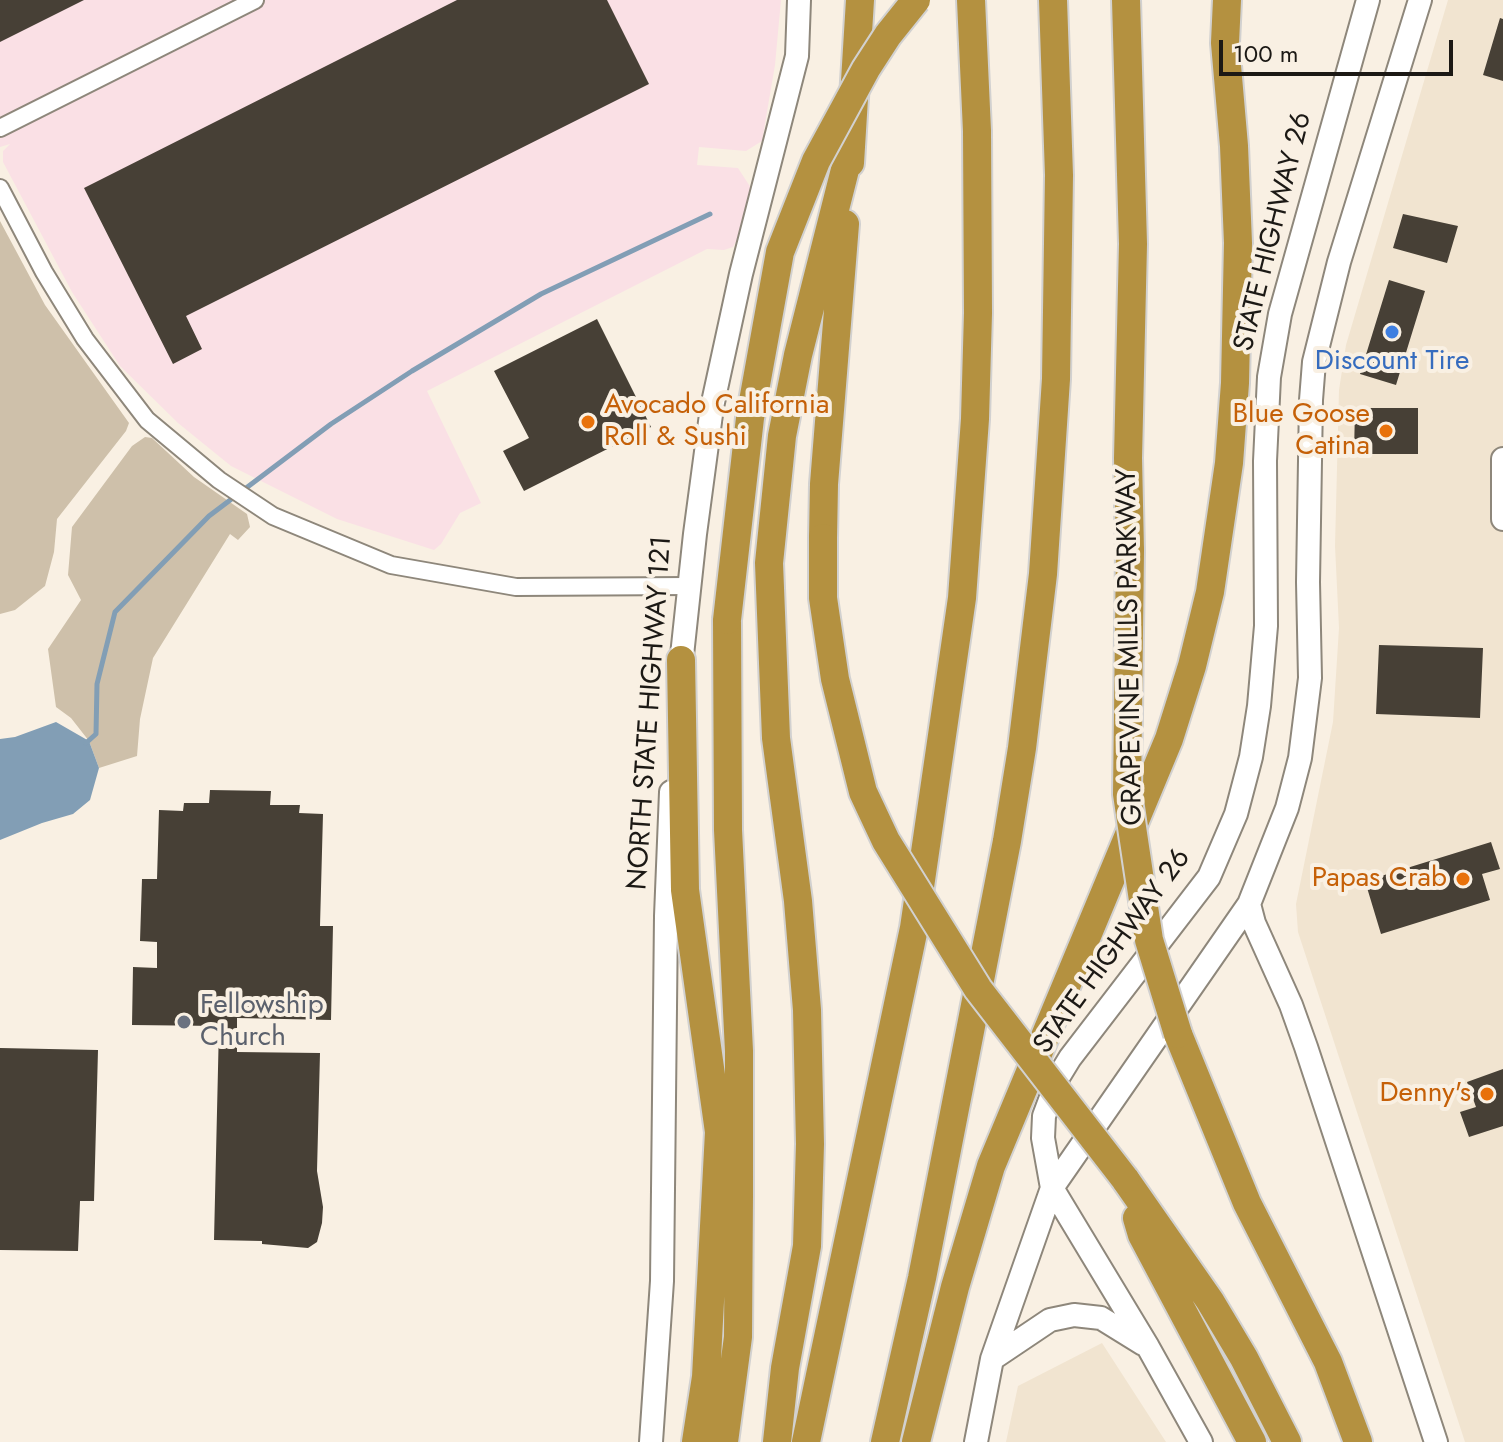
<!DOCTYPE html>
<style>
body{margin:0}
#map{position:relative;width:1503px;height:1442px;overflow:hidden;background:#f9f0e3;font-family:Jost,sans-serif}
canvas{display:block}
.scale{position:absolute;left:1219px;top:40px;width:234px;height:36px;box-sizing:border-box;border:4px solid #1c1915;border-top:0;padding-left:10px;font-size:24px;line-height:28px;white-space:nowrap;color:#1c1915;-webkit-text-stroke:6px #f9f0e3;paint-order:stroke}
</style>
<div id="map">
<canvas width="1503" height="1442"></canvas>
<div class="scale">100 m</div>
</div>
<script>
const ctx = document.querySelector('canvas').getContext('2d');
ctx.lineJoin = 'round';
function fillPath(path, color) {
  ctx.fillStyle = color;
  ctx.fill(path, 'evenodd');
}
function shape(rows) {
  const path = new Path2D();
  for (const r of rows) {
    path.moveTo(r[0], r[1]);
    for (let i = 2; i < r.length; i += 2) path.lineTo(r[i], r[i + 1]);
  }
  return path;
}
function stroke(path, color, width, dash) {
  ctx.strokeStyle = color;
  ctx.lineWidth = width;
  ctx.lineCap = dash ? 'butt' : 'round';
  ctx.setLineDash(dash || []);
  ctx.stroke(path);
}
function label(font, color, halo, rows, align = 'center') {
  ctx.font = font + ' Jost,sans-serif';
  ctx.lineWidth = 8;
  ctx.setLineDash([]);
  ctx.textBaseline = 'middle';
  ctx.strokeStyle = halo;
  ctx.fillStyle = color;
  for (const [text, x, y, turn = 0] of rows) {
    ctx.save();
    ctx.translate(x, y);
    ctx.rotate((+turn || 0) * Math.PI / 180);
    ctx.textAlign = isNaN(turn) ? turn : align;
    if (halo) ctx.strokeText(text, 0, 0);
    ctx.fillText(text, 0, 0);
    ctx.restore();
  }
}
const built = shape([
 [1448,0,1503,0,1503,1442,1465,1442,1298,932,1296,904,1333,722,1339,628,1335,546,1339,390,1346,345],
 [1102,1343,1166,1442,1006,1442,1018,1386]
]);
const industrial = shape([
 [0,0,781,0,775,65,762,141,746,151,699,147,697,165,738,168,751,188,740,234,733,247,724,250,707,249,427,391,481,503,460,513,441,544,434,550,337,519,231,466,178,423,120,366,72,292,3,162,3,151,10,144,0,147]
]);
const green = shape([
 [0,221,45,305,129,423,126,431,57,519,54,552,45,586,15,610,0,614],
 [145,437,152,438,194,477,247,514,250,527,238,540,230,534,153,658,140,719,137,756,99,768,89,741,71,718,56,707,48,649,81,600,68,575,72,527,132,446]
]);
const water = shape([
 [56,722,89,741,99,768,90,800,73,814,42,823,0,840,0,739,15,737]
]);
const stream = shape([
 [86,743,96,734,97,684,115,612,209,516,331,424,412,371,541,294,710,214]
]);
const building = shape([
 [0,0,84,0,0,42],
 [457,0,607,0,649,84,186,316,202,349,173,364,84,188],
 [1500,18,1503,19,1503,81,1483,75],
 [1403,214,1458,226,1447,263,1393,248],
 [1389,280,1425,291,1396,385,1360,374],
 [597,319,651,427,524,491,503,451,529,438,494,371],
 [1355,408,1418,408,1418,454,1354,454],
 [1379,645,1483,648,1480,718,1376,714],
 [210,790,271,791,270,805,300,805,299,813,323,814,320,926,333,926,331,1020,237,1018,237,1052,320,1053,317,1171,323,1207,322,1223,317,1242,308,1248,262,1244,262,1241,214,1240,219,1026,132,1025,133,967,157,968,157,942,140,941,142,879,157,879,159,810,183,811,184,803,209,803],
 [1491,842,1500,869,1482,874,1490,900,1381,934,1365,881],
 [0,1048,98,1050,94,1201,80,1201,78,1251,0,1250],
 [1503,1069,1503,1126,1469,1137,1460,1112,1476,1107,1467,1082]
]);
const street = shape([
 [0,128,255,0],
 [0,188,44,272,85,339,147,420,219,480,273,516,391,565,516,587,689,586]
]);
const secondary = shape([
 [1503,459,1503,519],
 [680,674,695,534,712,407,741,274,797,56,799,0],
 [1249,904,1254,923,1291,1005,1306,1047,1436,1442],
 [992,1359,1050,1320,1074,1315,1101,1318,1143,1344],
 [651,1442,662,1281,666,916,671,792],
 [976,1442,992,1359,1052,1188,1249,904,1287,808,1300,758,1310,678,1308,582,1311,400,1314,362,1339,262,1420,0],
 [1201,1442,1148,1347,1052,1188,1043,1138,1044,1116,1059,1076,1070,1058,1209,877,1236,814,1251,757,1259,706,1266,626,1265,461,1269,377,1280,314,1368,0]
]);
const highway = shape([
 [1126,0,1133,244,1128,458,1130,551],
 [850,163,860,0],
 [823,538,824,484,845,224],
 [681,660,685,890,719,1132,706,1377,696,1442],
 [1178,1034,1247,1203,1328,1362,1358,1442],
 [1125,1179,1210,1301,1244,1358,1287,1442],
 [1137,1218,1142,1235,1252,1442],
 [724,1442,738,1337,739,1194,739,1051,728,830,727,620],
 [777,1442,785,1368,807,1246,810,1144,807,1010,798,901,776,738,769,563,782,436,798,355,851,146],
 [806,1442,914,928,962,598,975,419,978,313,977,131,971,0],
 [885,1442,922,1278,1007,841,1022,748,1043,574,1056,379,1059,175,1053,0],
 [916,1442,955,1287,991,1166,1169,739,1192,666,1210,592,1229,463,1235,383,1238,243,1234,146,1225,43,1227,0]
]);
const highwayBridge = shape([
 [823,538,823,598,835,679,863,792,886,841,978,989,1125,1179],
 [1130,551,1127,794,1149,940,1178,1034],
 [727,620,750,418,780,252,816,161,866,69,888,35,916,0]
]);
const markers = [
 [1392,332,8,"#3f7fe0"],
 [588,422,8,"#e8710a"],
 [1386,431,8,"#e8710a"],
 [1463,879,8,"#e8710a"],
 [184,1022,8,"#6b7280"],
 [1487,1094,8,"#e8710a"]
];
const streetNames = [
 ["STATE HIGHWAY 26",1274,232,-76],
 ["GRAPEVINE MILLS PARKWAY",1131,647,-91],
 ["NORTH STATE HIGHWAY 121",651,713,-86],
 ["STATE HIGHWAY 26",1113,952,-54]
];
const shopNames = [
 ["Discount Tire",1392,362]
];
const foodNames = [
 ["Avocado California",604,406,"left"],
 ["Roll & Sushi",604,438,"left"],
 ["Blue Goose",1370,415],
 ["Catina",1370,447],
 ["Papas Crab",1447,879],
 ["Denny's",1471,1094]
];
const worshipNames = [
 ["Fellowship",200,1006],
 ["Church",200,1038]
];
fillPath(built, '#f1e4d0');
fillPath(industrial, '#fae0e5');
fillPath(green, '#cec0aa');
fillPath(water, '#829eb5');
stroke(stream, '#829eb5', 5);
fillPath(building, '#474036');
stroke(street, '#8e877b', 20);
stroke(secondary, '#8e877b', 26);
stroke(highway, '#d2d1d0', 32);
stroke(street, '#fff', 16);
stroke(secondary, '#fff', 22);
stroke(highway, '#b49140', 28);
stroke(highwayBridge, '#d2d1d0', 32, []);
stroke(highwayBridge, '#b49140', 28);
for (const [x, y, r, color] of markers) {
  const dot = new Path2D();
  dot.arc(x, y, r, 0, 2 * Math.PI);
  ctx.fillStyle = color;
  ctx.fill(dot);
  stroke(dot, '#f9f0e3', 3);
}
label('28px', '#1c1915', '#f9f0e3', streetNames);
label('28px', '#366cbe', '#f9f0e3', shopNames);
label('28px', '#c56008', '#f9f0e3', foodNames, 'right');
label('28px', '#5b616d', '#f9f0e3', worshipNames, 'left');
</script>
